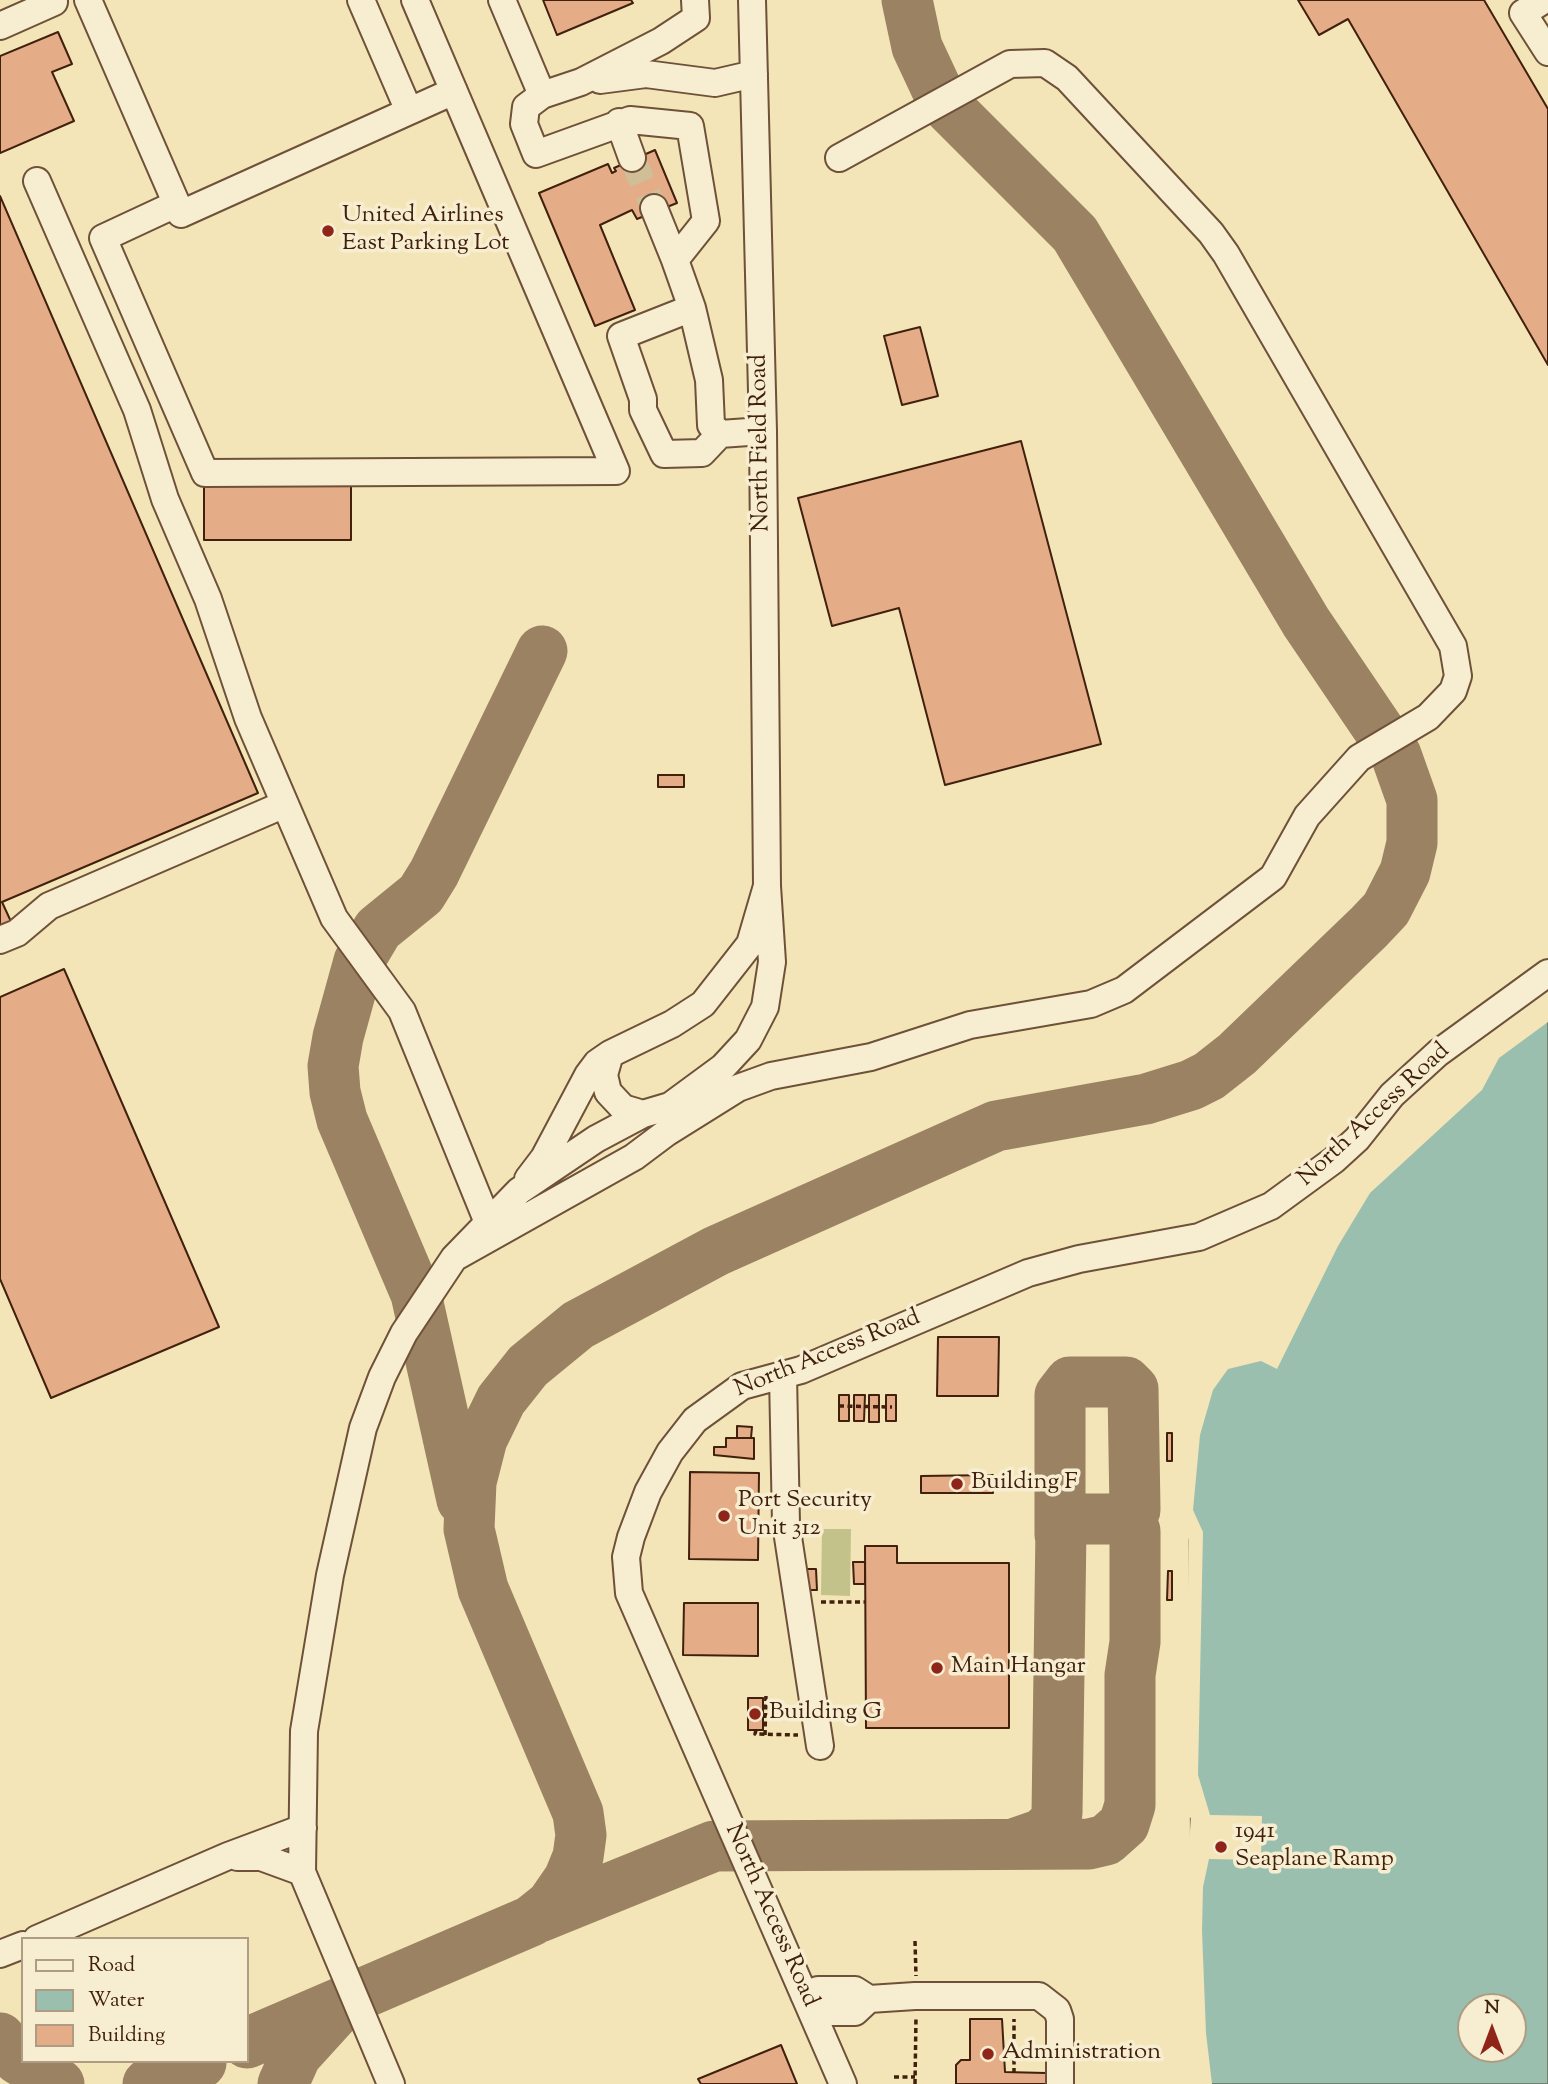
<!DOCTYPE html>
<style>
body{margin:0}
#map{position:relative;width:1548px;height:2084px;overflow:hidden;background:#f3e5b8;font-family:"Sorts Mill Goudy",serif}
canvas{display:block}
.legend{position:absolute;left:21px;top:1937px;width:228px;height:126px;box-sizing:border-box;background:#f7eed1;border:2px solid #ae9c83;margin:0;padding:9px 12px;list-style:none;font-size:21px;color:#41200d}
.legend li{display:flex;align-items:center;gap:14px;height:35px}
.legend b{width:35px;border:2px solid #ae9c83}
.north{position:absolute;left:1457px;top:1993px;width:70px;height:70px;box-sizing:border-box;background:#f7eed1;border:2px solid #ae9c83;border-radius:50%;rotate:0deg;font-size:19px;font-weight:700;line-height:28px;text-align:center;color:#41200d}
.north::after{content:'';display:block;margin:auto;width:24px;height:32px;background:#8f2418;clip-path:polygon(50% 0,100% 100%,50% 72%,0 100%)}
</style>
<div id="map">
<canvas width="1548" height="2084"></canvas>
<ul class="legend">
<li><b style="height:9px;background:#f7eed1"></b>Road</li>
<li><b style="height:19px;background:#9bbfae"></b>Water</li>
<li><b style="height:19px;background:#e5ac88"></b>Building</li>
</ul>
<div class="north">N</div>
</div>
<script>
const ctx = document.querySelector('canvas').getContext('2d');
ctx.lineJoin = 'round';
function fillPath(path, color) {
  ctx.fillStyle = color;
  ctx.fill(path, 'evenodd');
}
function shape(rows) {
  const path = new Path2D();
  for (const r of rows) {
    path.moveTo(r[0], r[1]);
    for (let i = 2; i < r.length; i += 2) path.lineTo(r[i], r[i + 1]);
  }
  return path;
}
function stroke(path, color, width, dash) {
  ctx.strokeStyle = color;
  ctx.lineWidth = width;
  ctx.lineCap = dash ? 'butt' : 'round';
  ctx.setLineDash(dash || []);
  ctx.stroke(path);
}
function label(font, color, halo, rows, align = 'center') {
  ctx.font = font + ' "Sorts Mill Goudy",serif';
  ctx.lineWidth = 7;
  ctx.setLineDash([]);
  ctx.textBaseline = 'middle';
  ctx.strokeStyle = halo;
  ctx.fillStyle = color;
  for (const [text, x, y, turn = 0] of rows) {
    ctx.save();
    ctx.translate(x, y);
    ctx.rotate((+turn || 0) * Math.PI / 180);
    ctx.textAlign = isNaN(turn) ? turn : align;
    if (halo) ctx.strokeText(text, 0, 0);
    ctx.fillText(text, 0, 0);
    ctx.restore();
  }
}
const green = shape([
 [822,1529,851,1529,850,1596,821,1595]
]);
const water = shape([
 [1548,1004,1548,2084,1186,2084,1191,1859,1189,1398,1221,1357,1255,1358,1350,1198,1548,1004],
 [1471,2007,1513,2007,1513,2049,1471,2049,1471,2007]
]);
const pier = shape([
 [1548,1000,1548,1022,1499,1058,1482,1090,1370,1193,1338,1246,1277,1369,1261,1361,1228,1369,1213,1390,1200,1435,1193,1510,1203,1532,1198,1775,1210,1815,1262,1816,1261,1860,1209,1859,1203,1887,1202,1931,1206,2033,1212,2084,1182,2084,1184,1859,1188,1856,1191,1818,1184,1815,1189,1540,1180,1521,1186,1397,1192,1383,1219,1354,1242,1349,1254,1354,1347,1196,1407,1109,1452,1066]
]);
const taxiway = shape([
 [462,1500,416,1294,342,1120,335,1092,333,1066,338,1037,359,961,378,929,421,894,434,873,542,651],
 [1060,1535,1060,1395,1070,1382,1126,1382,1133,1389,1135,1510,1123,1519],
 [539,1917,714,1846,1089,1844,1106,1840,1124,1824,1130,1805,1130,1675,1135,1642,1135,1531,1130,1523,1123,1519,1074,1519,1061,1528,1057,1813,1054,1823,1042,1834,1016,1843],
 [0,2038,18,2059,59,2084],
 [247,2043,531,1921,551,1905,569,1879,578,1857,581,1835,578,1813,483,1589,469,1529,471,1482,482,1439,501,1400,528,1366,578,1325,716,1251,996,1126,1146,1099,1191,1085,1209,1076,1237,1054,1369,927,1386,909,1405,872,1412,843,1412,800,1396,755,1306,622,1075,234,950,109,938,92,917,47,907,0],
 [148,2084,201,2063],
 [283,2084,296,2055,336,2011]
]);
const building = shape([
 [543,0,631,0,633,3,557,35,543,0],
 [1298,0,1484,0,1548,109,1548,365,1348,19,1319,35,1298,0],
 [58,32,72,64,52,72,74,121,0,153,0,56,58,32],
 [655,150,677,203,637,219,632,210,600,225,635,310,595,326,539,193,608,164,612,173,616,171,614,168,655,150],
 [0,196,258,793,2,902,13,926,0,926,0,196],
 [920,327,938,396,902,405,884,336,920,327],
 [1021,441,1101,744,945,785,899,608,832,626,798,498,1021,441],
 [204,485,351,485,351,540,204,540,204,485],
 [658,775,684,775,684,787,658,787,658,775],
 [64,969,219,1327,51,1398,0,1279,0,997,64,969],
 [938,1337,999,1337,998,1396,937,1396,938,1337],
 [839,1395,849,1395,849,1421,839,1421,839,1395],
 [854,1395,865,1395,864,1421,854,1421,854,1395],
 [869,1395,879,1395,879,1422,869,1422,869,1395],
 [886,1395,896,1395,896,1421,886,1421,886,1395],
 [737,1426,752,1427,751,1438,737,1438,737,1426],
 [1167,1433,1172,1433,1172,1461,1167,1461,1167,1433],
 [726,1438,754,1438,754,1459,714,1455,714,1447,726,1447,726,1438],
 [690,1472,759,1473,758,1560,689,1559,690,1472],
 [993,1475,993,1493,921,1493,921,1476,993,1475],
 [865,1546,897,1546,897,1563,1009,1563,1009,1728,866,1728,865,1546],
 [853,1562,865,1562,865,1584,854,1584,853,1562],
 [804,1569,816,1569,817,1590,805,1590,804,1569],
 [1168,1571,1172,1571,1172,1600,1167,1600,1168,1571],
 [684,1603,758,1603,758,1656,683,1655,684,1603],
 [748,1698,763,1698,763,1730,748,1730,748,1698],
 [970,2019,1002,2019,1005,2072,1046,2073,1052,2084,956,2084,956,2065,961,2060,970,2060,970,2019],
 [781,2045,797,2084,701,2084,698,2079,781,2045]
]);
const minorTunnel = shape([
 [632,158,654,208]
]);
const path = shape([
 [839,1406,892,1407],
 [821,1602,865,1602],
 [756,1730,755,1734,798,1735],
 [765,1735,766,1694],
 [915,1941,916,1976],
 [1014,2073,1014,2019],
 [894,2077,915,2077],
 [915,2084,916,2016]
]);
const minor = shape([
 [88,0,181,214,454,91],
 [361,0,409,111],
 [502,0,542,95],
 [695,0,696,18,661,41,581,82,542,95,526,107,524,124,536,154,630,120,690,126,706,221,675,260,692,308,709,380,711,425,720,434,763,431],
 [752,0,763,431,767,886,772,962,765,1007,748,1040,723,1067,670,1106,643,1114,623,1108,608,1092,604,1075,610,1054,672,1024,703,1004,750,944,767,886],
 [1544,0,1523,13,1548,52],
 [0,26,54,2],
 [600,80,646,74,715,83,754,74],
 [619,122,632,158],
 [37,181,137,410,165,499,208,599,248,718,334,918,402,1011,487,1220],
 [176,204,103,238,205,473,616,471,415,0],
 [654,208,675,260],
 [692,308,621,336,643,399,643,410,664,454,702,453,720,434],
 [0,940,17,933,49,906,285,804],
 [528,1179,544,1158,588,1075,597,1063,610,1054],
 [454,1258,634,1157,666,1133,738,1088,771,1076,871,1057,970,1025,1091,1004,1124,990,1273,877,1307,816,1359,758,1428,717,1453,691,1458,676,1453,646,1226,254,1211,233,1067,78,1045,63,1010,64,839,158],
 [783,1375,786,1524,820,1746],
 [237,1857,261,1857,302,1872],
 [37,1939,228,1856,303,1828],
 [0,1954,23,1945],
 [804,1995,818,1990,855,1990,869,1999,915,1996,1039,1996,1057,2010,1060,2019,1060,2084],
 [815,2017,829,2012,855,2012,869,1999],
 [391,2084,302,1872,304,1731,330,1575,363,1428,382,1377,404,1333,454,1258,519,1191,596,1139,643,1114],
 [843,2084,629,1593,626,1557,631,1537,648,1492,670,1452,695,1420,742,1386,801,1370,1028,1273,1079,1259,1199,1237,1271,1206,1334,1160,1357,1139,1392,1095,1438,1053,1548,973]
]);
const markers = [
 [328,231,7,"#8f2418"],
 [957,1484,7,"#8f2418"],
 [724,1516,7,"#8f2418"],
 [937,1668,7,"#8f2418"],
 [755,1714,7,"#8f2418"],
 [1221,1847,7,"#8f2418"],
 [988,2054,7,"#8f2418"]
];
const poiNames = [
 ["United Airlines",342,217],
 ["East Parking Lot",342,245],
 ["Building F",971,1484],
 ["Port Security",738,1502],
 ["Unit 312",738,1530],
 ["Main Hangar",951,1668],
 ["Building G",769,1714],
 ["1941",1235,1833],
 ["Seaplane Ramp",1235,1861],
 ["Administration",1002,2054]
];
const streetNames = [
 ["North Field Road",762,443,-91],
 ["North Access Road",1375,1116,-43],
 ["North Access Road",828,1355,-22],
 ["North Access Road",770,1916,66]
];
fillPath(green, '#c3c28a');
fillPath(water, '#9bbfae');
stroke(water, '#777f6e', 2);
fillPath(pier, '#f3e5b8');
stroke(taxiway, '#9a8262', 51);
fillPath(building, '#e5ac88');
stroke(building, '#41200d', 2);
stroke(minorTunnel, '#cfbe96', 26, [26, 13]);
stroke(minor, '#6e5138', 30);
stroke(path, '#41200d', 3.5, [5, 3.5]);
stroke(minor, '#f7eed1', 26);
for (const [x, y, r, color] of markers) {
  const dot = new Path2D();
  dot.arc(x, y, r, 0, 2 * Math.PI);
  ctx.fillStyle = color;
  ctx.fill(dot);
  stroke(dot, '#f7eed1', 2.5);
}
label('24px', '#41200d', '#f7eed1', poiNames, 'left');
label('24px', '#41200d', '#f7eed1', streetNames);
</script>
